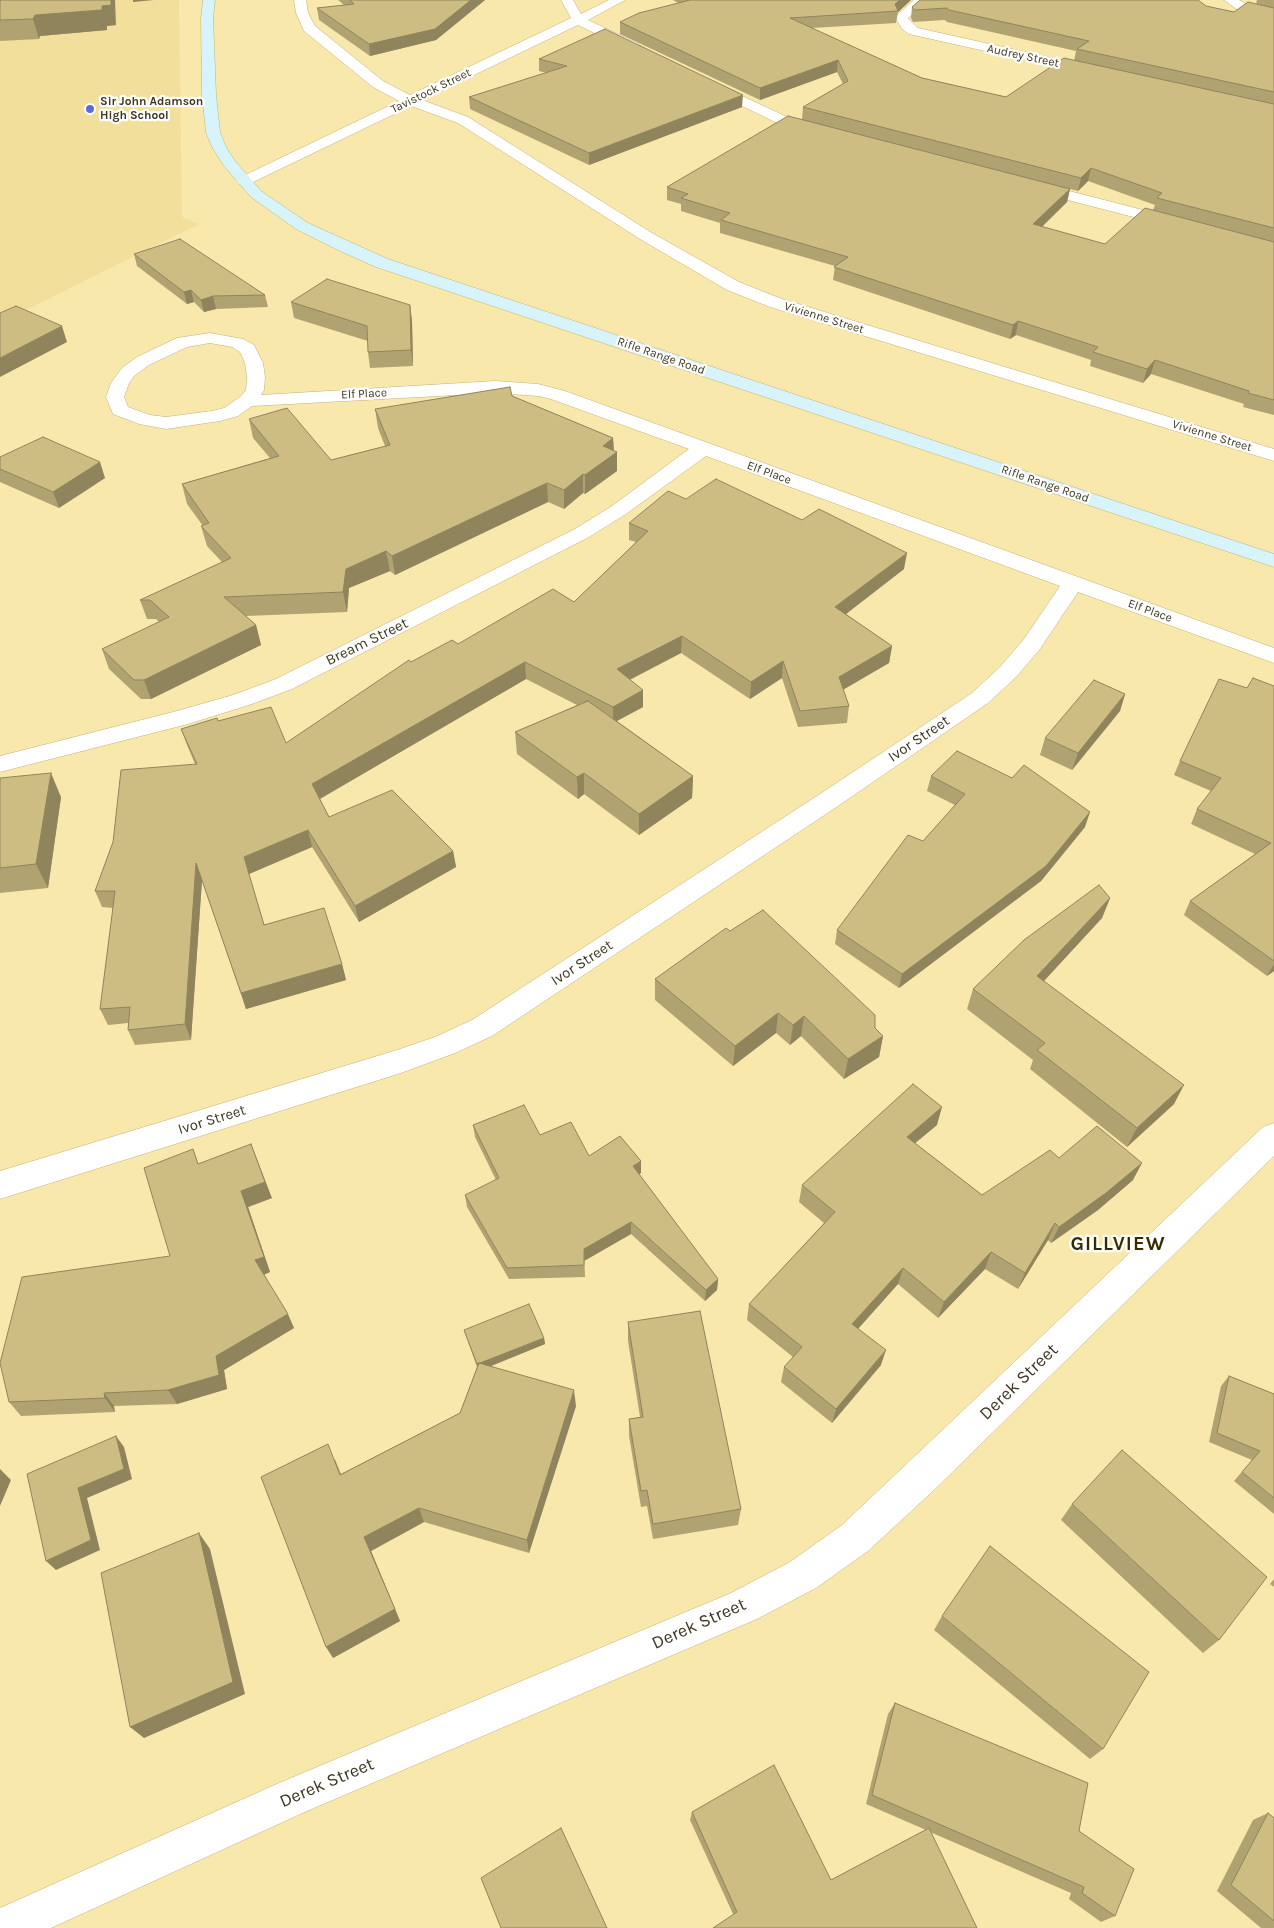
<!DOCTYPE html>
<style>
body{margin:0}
canvas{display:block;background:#f9e8ac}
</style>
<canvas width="1274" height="1928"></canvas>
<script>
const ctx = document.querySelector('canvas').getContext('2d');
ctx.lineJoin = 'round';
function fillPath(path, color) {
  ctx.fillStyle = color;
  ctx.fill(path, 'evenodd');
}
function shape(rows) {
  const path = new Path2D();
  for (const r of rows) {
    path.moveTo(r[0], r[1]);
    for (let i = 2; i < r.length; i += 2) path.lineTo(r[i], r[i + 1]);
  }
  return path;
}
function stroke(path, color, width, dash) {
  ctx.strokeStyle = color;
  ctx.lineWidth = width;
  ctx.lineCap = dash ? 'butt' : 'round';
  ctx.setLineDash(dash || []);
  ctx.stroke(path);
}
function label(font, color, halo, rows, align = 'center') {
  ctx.font = font + ' Karla,sans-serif';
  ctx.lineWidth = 4.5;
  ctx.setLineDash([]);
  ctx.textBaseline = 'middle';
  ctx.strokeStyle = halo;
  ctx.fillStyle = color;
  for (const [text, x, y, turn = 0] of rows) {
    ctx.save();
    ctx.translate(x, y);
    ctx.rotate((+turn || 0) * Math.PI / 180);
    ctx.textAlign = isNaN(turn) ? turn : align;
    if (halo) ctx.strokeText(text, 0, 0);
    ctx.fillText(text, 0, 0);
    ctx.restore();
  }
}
const built = shape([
 [0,0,179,0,182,217,199,224,0,323]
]);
const street = shape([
 [294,0,306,0,308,13,315,26,383,81,410,95,571,18,561,0,573,0,581,14,609,0,625,0,588,20,639,44,641,47,639,50,629,50,578,25,422,100,468,117,652,233,739,282,782,299,1274,449,1274,461,770,307,727,290,640,239,458,123,411,106,249,184,239,184,236,181,239,178,399,101,373,87,304,31,296,13,294,0],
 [914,0,928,0,908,18,918,28,1092,67,1099,71,1092,75,909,34,902,29,895,17,914,0],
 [1224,0,1239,0,1246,4,1274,11,1274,19,1238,10,1224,0],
 [710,81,785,116,823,128,825,131,823,134,818,135,775,122,705,88,703,85,705,82,710,81],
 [1034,182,1182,220,1184,223,1182,226,1176,228,1029,190,1026,187,1029,184,1034,182],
 [210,333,243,339,254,345,263,363,265,377,264,390,261,395,495,381,538,384,565,391,1274,648,1274,663,1078,592,1040,649,1016,677,988,703,838,806,492,1036,455,1053,401,1073,0,1199,0,1171,397,1050,435,1037,472,1020,820,794,972,693,1000,667,1024,639,1060,586,706,456,626,514,589,537,292,689,249,705,188,724,0,772,0,756,177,711,233,695,276,679,575,529,612,506,689,449,551,399,538,396,495,393,252,406,238,416,220,421,166,429,139,424,113,414,106,397,111,383,122,368,137,357,177,338,210,333],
 [210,343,232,347,240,352,245,363,247,377,246,390,240,397,224,408,212,411,166,417,150,415,128,407,124,397,129,383,134,376,149,365,187,347,210,343],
 [1274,1123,1274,1156,934,1490,868,1551,816,1588,757,1619,307,1811,51,1928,0,1928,0,1908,279,1783,731,1593,790,1562,842,1525,1263,1127,1274,1123]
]);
const secondary = shape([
 [203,0,215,0,213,18,216,95,220,132,226,147,235,161,261,191,308,223,388,259,1274,554,1274,567,376,267,340,251,296,229,251,197,224,166,212,147,206,132,202,95,201,18,203,0]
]);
const wall = shape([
 [0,0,116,25,107,26,107,30,40,36,39,39,0,41],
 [338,0,485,0,436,40,370,56,319,20,317,8,344,5],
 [673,0,911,0,898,12,896,23,812,28,922,78,1006,97,1074,61,1076,51,947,22,945,20,913,22,911,18,912,7,1206,6,1234,12,1256,4,1257,0,1274,0,1274,415,1243,407,1244,404,1151,374,1143,383,1090,366,1091,360,1016,335,1010,339,833,280,835,266,720,233,720,223,681,211,681,204,667,200,667,187,802,119,803,107,843,84,837,72,760,100,620,34,620,22,678,3],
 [1088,181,1155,205,1153,210,1105,244,1042,227,1067,202,1070,189,1078,191],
 [539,59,742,107,589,165,470,109,469,97,547,73,539,71],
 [134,254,265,295,268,307,216,309,204,312,194,302,187,304,137,266],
 [291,302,410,305,412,321,413,366,370,368,368,352,368,341,294,318],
 [512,396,613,438,614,451,617,452,617,471,585,494,583,493,564,509,548,502,395,575,390,571,349,588,347,612,246,616,256,625,261,645,151,699,141,699,109,669,102,649,159,622,156,619,147,619,140,600,222,562,207,546,201,526,203,526,187,504,182,484,270,458,253,438,249,419,331,460,385,446,378,428,375,409],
 [0,457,105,478,59,508,0,482],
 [686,499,904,569,846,614,892,646,889,663,843,689,849,706,847,723,798,727,782,678,750,699,681,653,630,680,643,707,617,721,693,776,692,798,639,835,584,794,578,799,517,754,515,732,577,705,526,679,320,799,329,817,453,851,456,867,359,922,312,847,249,874,264,924,342,964,346,980,246,1009,202,880,191,1040,135,1045,128,1030,128,1023,108,1025,100,1009,113,908,102,907,95,891,113,842,195,764,187,745,181,729,218,721,286,743,411,662,574,602,636,542,629,540,629,523],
 [1274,686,1274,971,1267,976,1184,915,1190,901,1255,854,1191,824,1197,809,1211,791,1174,775,1180,761],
 [1125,694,1120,711,1072,770,1040,755,1045,738],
 [931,776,1085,827,1041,881,899,988,835,944,837,930,923,841,955,805,927,791],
 [0,778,61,797,48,888,0,893],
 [1110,898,1102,918,1044,981,1174,1104,1127,1147,1030,1069,1033,1060,967,1009,973,989],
 [655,979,875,1028,883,1036,879,1057,844,1079,801,1036,790,1045,776,1033,733,1066,655,1000],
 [473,1125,540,1135,589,1156,641,1173,639,1174,718,1279,717,1290,705,1301,631,1234,584,1261,585,1277,509,1279,467,1207,465,1195,496,1180,475,1137],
 [937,1125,915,1143,982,1195,1059,1158,1133,1180,1098,1210,1051,1243,1048,1240,1018,1289,985,1269,938,1318,898,1284,858,1329,881,1365,832,1423,781,1382,784,1367,793,1357,747,1320,749,1304,824,1223,799,1202,802,1185],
 [200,1163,272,1198,248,1207,270,1272,264,1275,294,1328,224,1370,227,1389,177,1404,114,1406,115,1412,21,1416,9,1402,170,1256],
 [628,1322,741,1509,738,1525,653,1539,647,1506,641,1507,629,1436,629,1419,640,1417,628,1341],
 [464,1330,544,1338,545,1344,490,1366,576,1406,529,1553,424,1522,371,1551,400,1621,333,1658,335,1459,341,1474,460,1413,477,1367,466,1336],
 [1229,1376,1274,1394,1274,1514,1234,1481,1252,1460,1209,1442,1221,1386],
 [1072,1504,1219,1640,1203,1653,1061,1520],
 [1274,1579,1274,1587,1270,1584],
 [942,1616,1103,1749,1090,1759,934,1630],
 [895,1703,1079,1831,1115,1916,1101,1922,1069,1899,1071,1893,930,1832,977,1928,733,1914,690,1820,692,1812,831,1880,926,1830,866,1804,888,1714],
 [1268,1813,1274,1818,1274,1928,1261,1928,1217,1891,1253,1820]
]);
const shadedWall = shape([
 [111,0,115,0,116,25,107,26,107,30,40,36,39,39,33,19,35,15,102,6],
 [133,0,154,0,133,2],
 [471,0,485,0,436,40,370,56,369,44],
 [900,0,911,0,898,12,895,4],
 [838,60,837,72,760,100,760,88],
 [743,95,742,107,589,165,589,153],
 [1091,168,1088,181,1078,191,1081,178],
 [1070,189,1067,202,1031,237,1033,224],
 [191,290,194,302,187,304,184,292],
 [213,296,216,309,204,312,201,300],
 [410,305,412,321,413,366,411,350],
 [1018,321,1016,335,1010,339,1013,325],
 [62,326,67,342,0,377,0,358],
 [1155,360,1151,374,1143,383,1147,369],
 [613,438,614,454,617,452,617,471,585,494,585,475,603,446],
 [100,462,105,478,59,508,53,492],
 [583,474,583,493,564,509,564,490],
 [547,483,548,502,395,575,392,556],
 [386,551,390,571,349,588,347,612,343,592,346,569],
 [907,553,904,569,833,624,835,607],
 [256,625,261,645,151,699,144,680],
 [682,636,681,653,617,686,617,669],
 [892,646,889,663,836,694,839,677],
 [783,661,782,678,750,699,751,682],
 [525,662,526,679,316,801,312,784],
 [643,690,643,707,613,723,613,707],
 [1125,694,1120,711,1072,770,1078,753],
 [51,773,61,797,48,888,36,864],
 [584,773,584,794,578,799,577,777],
 [693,776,692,798,639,835,639,814],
 [1090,812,1085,827,1041,881,899,988,902,974],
 [308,830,312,847,249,874,244,857],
 [453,851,456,867,359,922,355,906],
 [196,863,202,880,191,1040,185,1024],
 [1110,898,1102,918,1030,996,1037,976],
 [342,964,346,980,246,1009,241,993],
 [1274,964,1274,971,1267,976],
 [778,1013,776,1033,733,1066,735,1046],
 [804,1016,801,1036,790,1045,793,1025],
 [883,1036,879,1057,844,1079,848,1059],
 [1184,1085,1174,1104,1127,1147,1137,1128],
 [942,1107,937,1125,902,1154,907,1137],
 [251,1144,272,1198,248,1207,270,1272,262,1275,255,1260,241,1191],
 [641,1161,641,1173,633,1178,633,1166],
 [1142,1163,1133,1180,1098,1210,1051,1243,1059,1227],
 [631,1222,631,1234,584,1261,585,1277,584,1249],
 [1055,1223,1048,1240,1018,1289,1025,1273],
 [991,1252,985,1269,938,1318,944,1302],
 [903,1268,898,1284,848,1340,852,1324],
 [718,1279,717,1290,705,1301,706,1290],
 [288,1314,294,1328,224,1370,227,1389,177,1404,168,1390,216,1356],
 [544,1338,545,1344,479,1371,477,1364],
 [886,1350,881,1365,832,1423,836,1409],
 [574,1390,576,1406,529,1553,527,1540],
 [104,1393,114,1406,115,1412,105,1398],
 [116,1436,124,1447,132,1479,87,1498,100,1550,56,1570,46,1561,78,1488],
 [0,1469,11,1480,0,1506],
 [419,1508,424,1522,371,1551,400,1621,333,1658,326,1647,364,1537],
 [199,1533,210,1549,245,1694,144,1738,130,1727]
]);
const building = shape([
 [0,0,111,0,111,5,102,6,102,10,35,15,33,19,0,20,0,0],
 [350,0,471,0,435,29,369,44,317,8,354,4,350,0],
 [690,0,900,0,895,4,898,11,790,18,922,78,1006,97,1064,58,1274,104,1274,228,1157,198,1162,193,1091,168,1081,178,803,107,848,81,838,60,760,88,620,22,639,13,690,0],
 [920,0,1198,0,1206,6,1234,12,1248,2,1274,8,1274,92,1077,49,1089,41,949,10,947,8,915,10,912,7,920,0],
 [605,29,743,95,589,153,469,97,567,66,539,59,605,29],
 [788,116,1070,189,1033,224,1105,244,1145,208,1274,242,1274,400,1248,393,1249,391,1155,360,1147,369,1093,352,1098,347,1018,321,1013,325,834,267,848,257,721,220,730,213,681,198,688,194,667,187,788,116],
 [180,239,265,295,213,296,201,300,191,290,184,292,134,254,180,239],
 [327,279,410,305,411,350,368,352,367,326,291,302,327,279],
 [16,306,62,326,0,358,0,313,16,306],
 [510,387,512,396,613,438,603,446,617,452,585,475,583,474,564,490,547,483,392,556,386,551,346,569,343,592,224,597,256,625,144,680,134,680,102,649,169,617,150,600,140,600,231,558,201,526,209,523,182,484,279,456,249,419,287,408,331,460,390,445,375,409,510,387],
 [43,437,100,462,53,492,0,469,0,457,43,437],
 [716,479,802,520,819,509,907,553,835,607,892,646,839,677,849,706,800,711,783,661,751,682,682,636,617,669,643,690,613,707,525,662,312,784,329,817,392,790,453,851,355,906,308,830,244,857,264,925,324,908,342,964,241,993,196,863,185,1024,128,1030,130,1007,100,1009,115,891,95,891,113,842,121,770,197,764,181,729,217,718,218,721,271,707,286,743,409,660,411,662,452,640,458,644,553,589,574,602,648,531,629,523,668,491,686,499,716,479],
 [1253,678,1274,686,1274,961,1190,901,1271,843,1197,809,1221,778,1180,761,1219,679,1247,688,1253,678],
 [1094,680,1125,694,1078,753,1045,738,1094,680],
 [588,701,693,776,639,814,584,773,577,777,515,732,588,701],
 [957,751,1012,778,1024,765,1090,812,1046,866,902,974,837,930,908,835,923,841,965,794,931,776,957,751],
 [51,773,36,864,0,868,0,778,51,773],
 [1099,885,1110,898,1037,976,1184,1085,1137,1128,1037,1050,1045,1043,973,989,1024,940,1099,885],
 [763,910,875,1015,875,1028,883,1036,848,1059,804,1016,793,1025,778,1013,735,1046,655,979,726,928,730,931,763,910],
 [913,1084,942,1107,907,1137,982,1195,1050,1150,1059,1158,1097,1126,1142,1163,1106,1193,1059,1227,1055,1223,1025,1273,991,1252,944,1302,903,1268,852,1324,886,1350,836,1409,784,1367,802,1347,749,1304,835,1212,802,1185,913,1084],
 [524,1105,540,1135,571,1122,589,1156,620,1136,641,1161,633,1166,718,1279,706,1290,631,1222,584,1249,584,1265,507,1268,465,1195,499,1178,473,1125,524,1105],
 [251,1144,265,1182,241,1191,264,1257,255,1260,288,1314,216,1356,219,1375,168,1390,104,1393,105,1398,9,1402,0,1363,22,1277,170,1256,144,1168,193,1149,198,1164,251,1144],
 [529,1304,544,1338,480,1363,479,1363,477,1364,464,1330,529,1304],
 [700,1311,741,1509,653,1524,647,1490,641,1491,629,1419,643,1417,628,1322,700,1311],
 [479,1363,574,1390,527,1540,419,1508,364,1537,395,1609,326,1647,261,1477,328,1444,340,1475,460,1413,479,1363],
 [1229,1376,1274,1394,1274,1498,1242,1472,1260,1451,1217,1433,1229,1376],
 [116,1436,124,1469,78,1488,91,1540,46,1561,27,1474,116,1436],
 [1122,1450,1267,1577,1219,1640,1072,1504,1122,1450],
 [199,1533,233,1682,130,1727,101,1573,199,1533],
 [990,1546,1149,1672,1103,1749,942,1616,990,1546],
 [895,1703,1088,1783,1079,1831,1134,1869,1115,1916,1082,1893,1084,1887,872,1795,895,1703],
 [774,1765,831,1880,929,1828,977,1928,713,1928,737,1912,692,1812,774,1765],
 [1268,1813,1274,1818,1274,1921,1231,1885,1268,1813],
 [561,1828,607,1928,501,1928,481,1878,561,1828]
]);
const markers = [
 [90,109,5,"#5a69e0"]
];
const farStreetnames = [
 ["Audrey Street",1023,56,12],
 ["Tavistock Street",431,91,-26],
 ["Vivienne Street",824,318,17],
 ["Rifle Range Road",661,356,19],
 ["Elf Place",364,394,-3],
 ["Vivienne Street",1212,436,17],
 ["Elf Place",769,473,20],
 ["Rifle Range Road",1045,484,19],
 ["Elf Place",1150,611,20]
];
const farPoinames = [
 ["Sir John Adamson",100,102],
 ["High School",100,116]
];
const streetNames = [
 ["Bream Street",367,642,-26],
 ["Ivor Street",919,739,-34],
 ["Ivor Street",582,963,-33],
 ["Ivor Street",212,1120,-17]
];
const nearStreetnames = [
 ["Derek Street",1019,1382,-44],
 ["Derek Street",699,1624,-24],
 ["Derek Street",327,1783,-23]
];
const districtNames = [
 ["GILLVIEW",1118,1244]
];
fillPath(built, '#f2df9b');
stroke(street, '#c1b177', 1);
stroke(secondary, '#c1b177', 1);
fillPath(street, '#fff');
fillPath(secondary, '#d8f4fb');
fillPath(wall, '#b1a371');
fillPath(shadedWall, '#90845c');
fillPath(building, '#cebd83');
stroke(building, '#90845c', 1);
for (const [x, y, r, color] of markers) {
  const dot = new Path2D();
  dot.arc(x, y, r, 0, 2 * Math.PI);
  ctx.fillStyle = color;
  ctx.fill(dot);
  stroke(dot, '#fff', 2);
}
label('12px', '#3e3720', '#fff', farStreetnames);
label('bold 12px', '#3e3720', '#fff', farPoinames, 'left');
label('15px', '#3e3720', '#fff', streetNames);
label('18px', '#3e3720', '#fff', nearStreetnames);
ctx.letterSpacing = '1px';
label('bold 20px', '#362b00', '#fff', districtNames);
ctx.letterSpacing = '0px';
</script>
